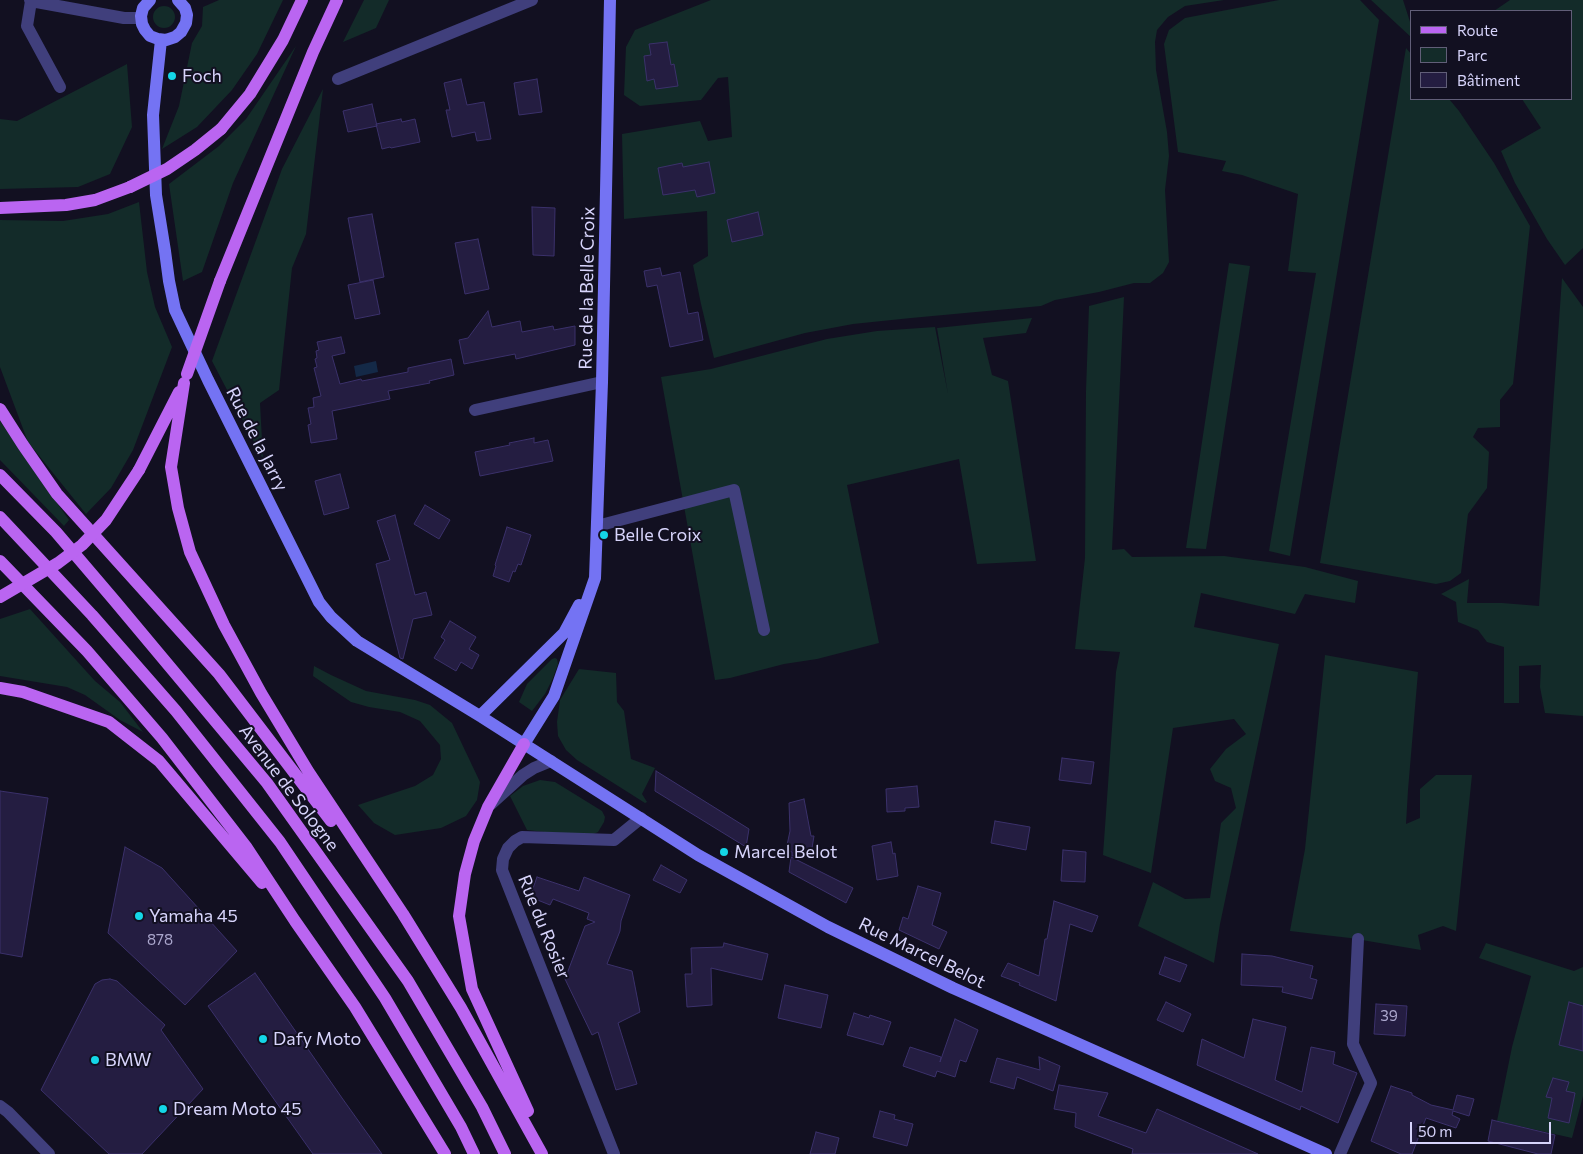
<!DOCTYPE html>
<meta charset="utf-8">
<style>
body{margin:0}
#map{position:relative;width:1583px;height:1154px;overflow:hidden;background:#121021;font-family:Commissioner,sans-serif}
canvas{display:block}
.legend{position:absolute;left:1410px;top:10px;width:162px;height:90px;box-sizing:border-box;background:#121021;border:1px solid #615e78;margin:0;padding:6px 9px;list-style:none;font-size:15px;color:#d7d4fb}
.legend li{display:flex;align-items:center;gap:10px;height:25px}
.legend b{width:25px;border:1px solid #615e78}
.scale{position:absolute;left:1410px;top:1122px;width:141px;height:22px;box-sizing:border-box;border:2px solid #d7d4fb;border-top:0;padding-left:6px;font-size:15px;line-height:18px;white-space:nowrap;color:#d7d4fb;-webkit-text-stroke:4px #121021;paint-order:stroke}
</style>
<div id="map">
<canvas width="1583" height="1154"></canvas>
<ul class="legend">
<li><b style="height:6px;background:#ba65f1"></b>Route</li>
<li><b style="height:14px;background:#132b29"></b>Parc</li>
<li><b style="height:14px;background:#241d41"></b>Bâtiment</li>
</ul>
<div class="scale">50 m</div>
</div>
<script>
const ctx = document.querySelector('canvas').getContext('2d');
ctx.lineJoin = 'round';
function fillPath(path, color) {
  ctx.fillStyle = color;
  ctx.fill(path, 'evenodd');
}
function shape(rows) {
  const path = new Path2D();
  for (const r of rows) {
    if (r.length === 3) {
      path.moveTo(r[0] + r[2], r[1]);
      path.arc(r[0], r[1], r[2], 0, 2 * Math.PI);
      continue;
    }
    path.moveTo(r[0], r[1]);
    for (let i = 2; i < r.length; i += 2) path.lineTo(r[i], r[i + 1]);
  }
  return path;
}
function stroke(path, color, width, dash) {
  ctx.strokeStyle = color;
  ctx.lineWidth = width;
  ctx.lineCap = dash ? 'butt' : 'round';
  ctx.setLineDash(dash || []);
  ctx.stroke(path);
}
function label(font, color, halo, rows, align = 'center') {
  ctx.font = font + ' Commissioner,sans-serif';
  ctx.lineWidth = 4;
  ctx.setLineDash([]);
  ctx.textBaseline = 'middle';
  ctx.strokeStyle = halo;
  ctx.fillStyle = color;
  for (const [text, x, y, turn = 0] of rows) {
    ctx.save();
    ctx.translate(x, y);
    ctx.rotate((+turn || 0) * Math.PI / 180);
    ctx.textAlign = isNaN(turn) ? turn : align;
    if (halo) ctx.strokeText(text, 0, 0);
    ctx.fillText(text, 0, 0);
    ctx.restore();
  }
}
const green = shape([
 [219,0,283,0,257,54,232,90,197,127,162,149,179,106,192,43,202,26,203,7],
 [364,0,389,0,376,28,343,42],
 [711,0,1224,0,1185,6,1168,17,1157,30,1155,42,1156,70,1167,132,1169,156,1165,190,1169,262,1163,273,1150,283,1134,283,1099,292,1055,300,1041,306,911,318,853,324,805,333,714,358,701,304,693,265,708,256,707,211,624,219,622,134,700,121,708,141,732,137,728,77,718,78,701,100,640,106,624,95,626,47,635,30],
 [1279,0,1360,0,1379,20,1290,556,1269,551,1316,273,1288,271,1298,194,1242,175,1222,171,1226,161,1178,152,1164,44,1169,30,1185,18],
 [1371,0,1403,0,1412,28,1412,38],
 [1510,0,1583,0,1583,248,1565,265,1547,239,1515,183,1501,151,1541,128,1522,99,1572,99,1572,11,1494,11],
 [164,17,11],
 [296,46,233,183,202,272,183,281,169,184,219,146,246,119],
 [1406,48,1412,55,1412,99,1449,99,1459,111,1494,163,1530,226,1513,384,1500,400,1500,427,1478,428,1473,437,1489,452,1487,488,1468,514,1461,573,1450,581,1436,584,1320,563],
 [127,64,132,127,110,174,78,187,0,189,0,119,17,121],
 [323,89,306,234,292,268,279,390,260,403,263,459,212,361,282,169],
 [139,202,147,272,155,307,172,347,133,450,111,488,86,514,28,442,0,367,0,220,63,221,108,214],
 [1229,263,1250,266,1206,549,1186,548],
 [1562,278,1583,307,1583,716,1545,713,1540,687,1541,665,1519,666,1519,703,1504,703,1504,647,1487,642,1478,630,1458,622,1456,602,1441,594,1469,579,1467,603,1502,603,1539,606],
 [1124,297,1112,550,1124,549,1132,557,1224,556,1305,567,1358,581,1355,603,1305,594,1295,614,1201,593,1194,627,1279,644,1220,924,1214,963,1138,926,1153,882,1185,899,1210,898,1221,823,1236,808,1231,788,1215,781,1210,769,1226,749,1246,734,1234,719,1173,728,1151,873,1103,855,1116,672,1120,652,1075,649,1085,558,1086,391,1089,306],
 [1032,318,1026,333,983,338,992,375,1008,381,1036,561,977,564,959,459,847,485,879,643,817,659,784,664,730,678,715,680,661,377,711,369,827,339,877,331,935,327,948,394,937,328],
 [0,421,69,520,64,526,0,460],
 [30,609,95,681,120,702,143,732,120,720,85,695,67,687,0,676,0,619],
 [1325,655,1418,672,1408,790,1406,824,1420,818,1420,789,1436,775,1472,775,1456,931,1443,926,1418,935,1421,950,1350,938,1290,931,1305,849],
 [555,658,557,659,558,664,553,678,545,694,532,711,519,702,527,684,552,659],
 [314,666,331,675,366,691,415,700,430,705,452,723,480,782,477,800,466,816,441,828,395,835,374,823,358,805,415,786,433,775,441,759,440,745,420,721,400,712,369,707,351,702,313,676],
 [579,669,616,673,617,702,624,711,631,759,655,768,642,794,647,802,645,803,577,760,566,750,558,736,557,722,560,700],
 [540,780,555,782,602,811,605,817,604,822,598,832,587,837,527,830,510,796,523,786],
 [1486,943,1574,971,1583,967,1583,1096,1572,1138,1497,1121,1512,1047,1531,976,1479,958]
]);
const water = shape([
 [376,361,378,372,356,377,354,366]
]);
const building = shape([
 [667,42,671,65,674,64,678,86,656,89,654,79,647,81,644,56,651,55,649,44,667,42],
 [461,79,467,105,484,102,491,139,477,141,475,132,452,137,446,110,450,110,444,83,461,79],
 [537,79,542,112,519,115,514,83,537,79],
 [372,104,377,126,348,132,343,111,372,104],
 [401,119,402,122,415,119,420,142,391,148,390,147,382,149,376,124,401,119],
 [709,162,715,193,697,197,695,190,663,195,658,168,682,163,683,167,709,162],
 [532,207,555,208,554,256,533,255,532,207],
 [758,212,763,235,732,242,727,220,758,212],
 [372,214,384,277,360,282,348,218,372,214],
 [478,239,489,289,465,294,455,243,478,239],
 [660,268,662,276,680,272,688,314,698,312,703,340,670,347,657,285,647,287,644,271,660,268],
 [373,280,380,314,355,319,348,285,373,280],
 [488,311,492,327,520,321,522,332,553,326,554,330,575,326,575,345,516,359,515,354,464,364,459,340,468,338,488,311],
 [341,337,345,353,332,356,340,384,361,379,362,381,408,372,408,368,451,359,454,375,429,381,430,383,388,391,390,399,332,411,337,439,311,443,308,425,311,424,308,408,314,407,313,398,321,396,314,368,317,367,315,359,317,358,316,351,319,350,317,342,341,337],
 [534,438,534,443,548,440,553,461,480,476,475,452,510,445,509,443,534,438],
 [340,474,349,508,324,515,315,481,340,474],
 [425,505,450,520,439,539,414,524,425,505],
 [395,515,415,595,426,592,432,615,413,619,403,659,400,658,376,564,390,560,377,521,395,515],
 [507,527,531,535,521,565,518,564,515,572,513,571,509,582,493,576,496,566,495,565,507,527],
 [450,621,476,637,469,649,479,655,472,669,461,662,456,671,434,658,445,640,441,637,450,621],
 [1062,758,1094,762,1091,784,1059,780,1062,758],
 [656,771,749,829,746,847,655,791,656,771],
 [917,786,919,807,905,808,905,811,887,812,886,789,917,786],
 [0,791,48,798,22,957,0,953,0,791],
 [804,799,811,836,814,836,811,854,792,856,792,852,786,850,790,831,789,803,804,799],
 [995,821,1030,827,1026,850,991,843,995,821],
 [891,842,893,854,895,853,898,876,877,880,872,846,891,842],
 [125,847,162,868,237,951,185,1005,108,933,125,847],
 [1063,850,1086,852,1085,882,1061,881,1063,850],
 [791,857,853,888,846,903,789,872,791,857],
 [661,865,687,880,680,893,653,880,661,865],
 [537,877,579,891,584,877,630,895,621,921,620,931,607,964,632,971,640,1012,618,1023,637,1084,616,1090,598,1032,592,1035,565,979,585,926,595,922,587,919,589,913,553,899,550,905,530,897,537,877],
 [918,886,941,893,932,925,947,932,939,949,899,930,903,917,908,919,918,886],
 [1054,901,1098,916,1092,932,1070,924,1056,1001,1019,985,1020,983,1001,976,1008,963,1039,976,1045,939,1047,939,1054,901],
 [724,943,768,954,762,980,711,968,712,1005,687,1007,685,974,692,974,691,948,723,947,724,943],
 [1242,954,1272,956,1313,966,1310,978,1317,980,1312,999,1282,992,1283,987,1241,985,1242,954],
 [1165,957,1187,965,1180,982,1159,974,1165,957],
 [255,973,342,1098,382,1154,313,1154,276,1102,208,1006,255,973],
 [110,979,117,981,165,1025,161,1030,203,1089,142,1154,109,1154,41,1090,95,984,102,980,110,979],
 [785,985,828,995,821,1028,778,1018,785,985],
 [1166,1002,1191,1014,1183,1032,1157,1020,1166,1002],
 [1569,1002,1583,1006,1583,1051,1559,1045,1569,1002],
 [1376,1004,1407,1006,1405,1036,1374,1034,1376,1004],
 [854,1013,869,1018,870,1015,891,1022,883,1045,847,1035,854,1013],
 [955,1019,978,1030,966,1062,960,1060,955,1077,937,1071,935,1077,903,1066,910,1047,941,1057,940,1062,955,1019],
 [1253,1019,1286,1027,1275,1080,1302,1092,1311,1047,1335,1052,1333,1064,1357,1073,1338,1123,1301,1106,1300,1110,1197,1065,1202,1039,1244,1058,1253,1019],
 [1039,1057,1060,1066,1053,1091,1017,1077,1014,1089,990,1082,997,1058,1040,1070,1039,1057],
 [1553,1078,1569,1082,1566,1091,1575,1093,1569,1123,1548,1118,1552,1098,1546,1097,1553,1078],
 [1059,1085,1108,1093,1098,1116,1146,1133,1157,1109,1258,1154,1132,1154,1133,1149,1075,1127,1076,1113,1054,1109,1059,1085],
 [1391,1086,1412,1093,1412,1095,1431,1105,1453,1110,1457,1095,1474,1099,1469,1116,1453,1111,1452,1115,1460,1119,1456,1128,1426,1118,1412,1154,1401,1154,1371,1141,1391,1086],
 [880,1111,895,1115,894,1119,913,1124,907,1146,873,1137,880,1111],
 [1492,1120,1555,1135,1551,1154,1538,1154,1488,1141,1492,1120],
 [816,1132,839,1138,835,1154,810,1154,816,1132]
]);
const minor = shape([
 [30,0,31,1,124,18,141,18],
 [31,1,27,26,60,87],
 [338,79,532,0],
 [475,410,602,382],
 [597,526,734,490,764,630],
 [491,804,523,775,534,768,551,761],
 [0,1106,8,1112,49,1154],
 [614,1154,502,870,503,859,508,848,515,841,522,837,614,840,641,818],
 [1340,1154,1371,1083,1353,1044,1358,939]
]);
const secondary = shape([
 [150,0,143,8,141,16,142,24,145,30,150,36,158,39,166,40,175,37,181,32,186,23,187,15,185,8,178,0],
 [161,40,153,115,156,195,165,251,169,281,175,310,208,380,319,602,331,617,357,641,480,716,698,855,828,927,953,988,1326,1154],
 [480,716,564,633,579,605],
 [524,744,554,696,595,578,602,382,610,0]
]);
const primary = shape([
 [221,129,250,94,283,40,302,0],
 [0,208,66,205,95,200,130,187],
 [220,281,313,52,337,0],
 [184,383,171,467,178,508,190,552,224,625,261,693,308,771,403,914,461,1008,542,1154],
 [0,409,23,445,57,494,219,674,331,821],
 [139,470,179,392],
 [0,475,56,532,114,600,267,783,408,981,482,1107,505,1154],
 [0,517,92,615,176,711,280,842,385,998,461,1127,474,1154],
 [0,561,87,651,162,738,247,848,295,921,355,1007,445,1154],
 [0,688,23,692,109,722,159,761,262,883],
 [524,744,488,807,474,841,465,874,459,916,472,989,528,1111]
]);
const primaryBridge = shape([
 [130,187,167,169,195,150,221,129],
 [187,374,220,281],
 [0,597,58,563,82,545,106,520,139,470]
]);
const markers = [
 [172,76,5,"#14d6e7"],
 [604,535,5,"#14d6e7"],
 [724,852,5,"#14d6e7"],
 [139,916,5,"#14d6e7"],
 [263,1039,5,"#14d6e7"],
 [95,1060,5,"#14d6e7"],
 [163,1109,5,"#14d6e7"]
];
const numberNames = [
 ["878",160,940],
 ["39",1389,1016]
];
const poiNames = [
 ["Foch",182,76],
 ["Belle Croix",614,535],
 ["Marcel Belot",734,852],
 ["Yamaha 45",149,916],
 ["Dafy Moto",273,1039],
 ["BMW",105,1060],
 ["Dream Moto 45",173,1109]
];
const streetNames = [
 ["Rue de la Belle Croix",587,288,-89],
 ["Rue de la Jarry",257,439,63],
 ["Avenue de Sologne",289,788,53],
 ["Rue du Rosier",544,927,68],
 ["Rue Marcel Belot",922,953,26]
];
fillPath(green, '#132b29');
fillPath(water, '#142947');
fillPath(building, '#241d41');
stroke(building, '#3b316b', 1);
stroke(minor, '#403f7c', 12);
stroke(secondary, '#7473f3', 12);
stroke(primary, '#ba65f1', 12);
stroke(primaryBridge, '#ba65f1', 12);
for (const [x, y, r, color] of markers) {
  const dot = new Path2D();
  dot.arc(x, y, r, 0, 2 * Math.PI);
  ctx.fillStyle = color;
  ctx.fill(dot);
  stroke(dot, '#121021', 2);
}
label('15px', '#aaa6cc', null, numberNames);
label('18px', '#d7d4fb', '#121021', poiNames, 'left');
label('18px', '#d7d4fb', '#121021', streetNames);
</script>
